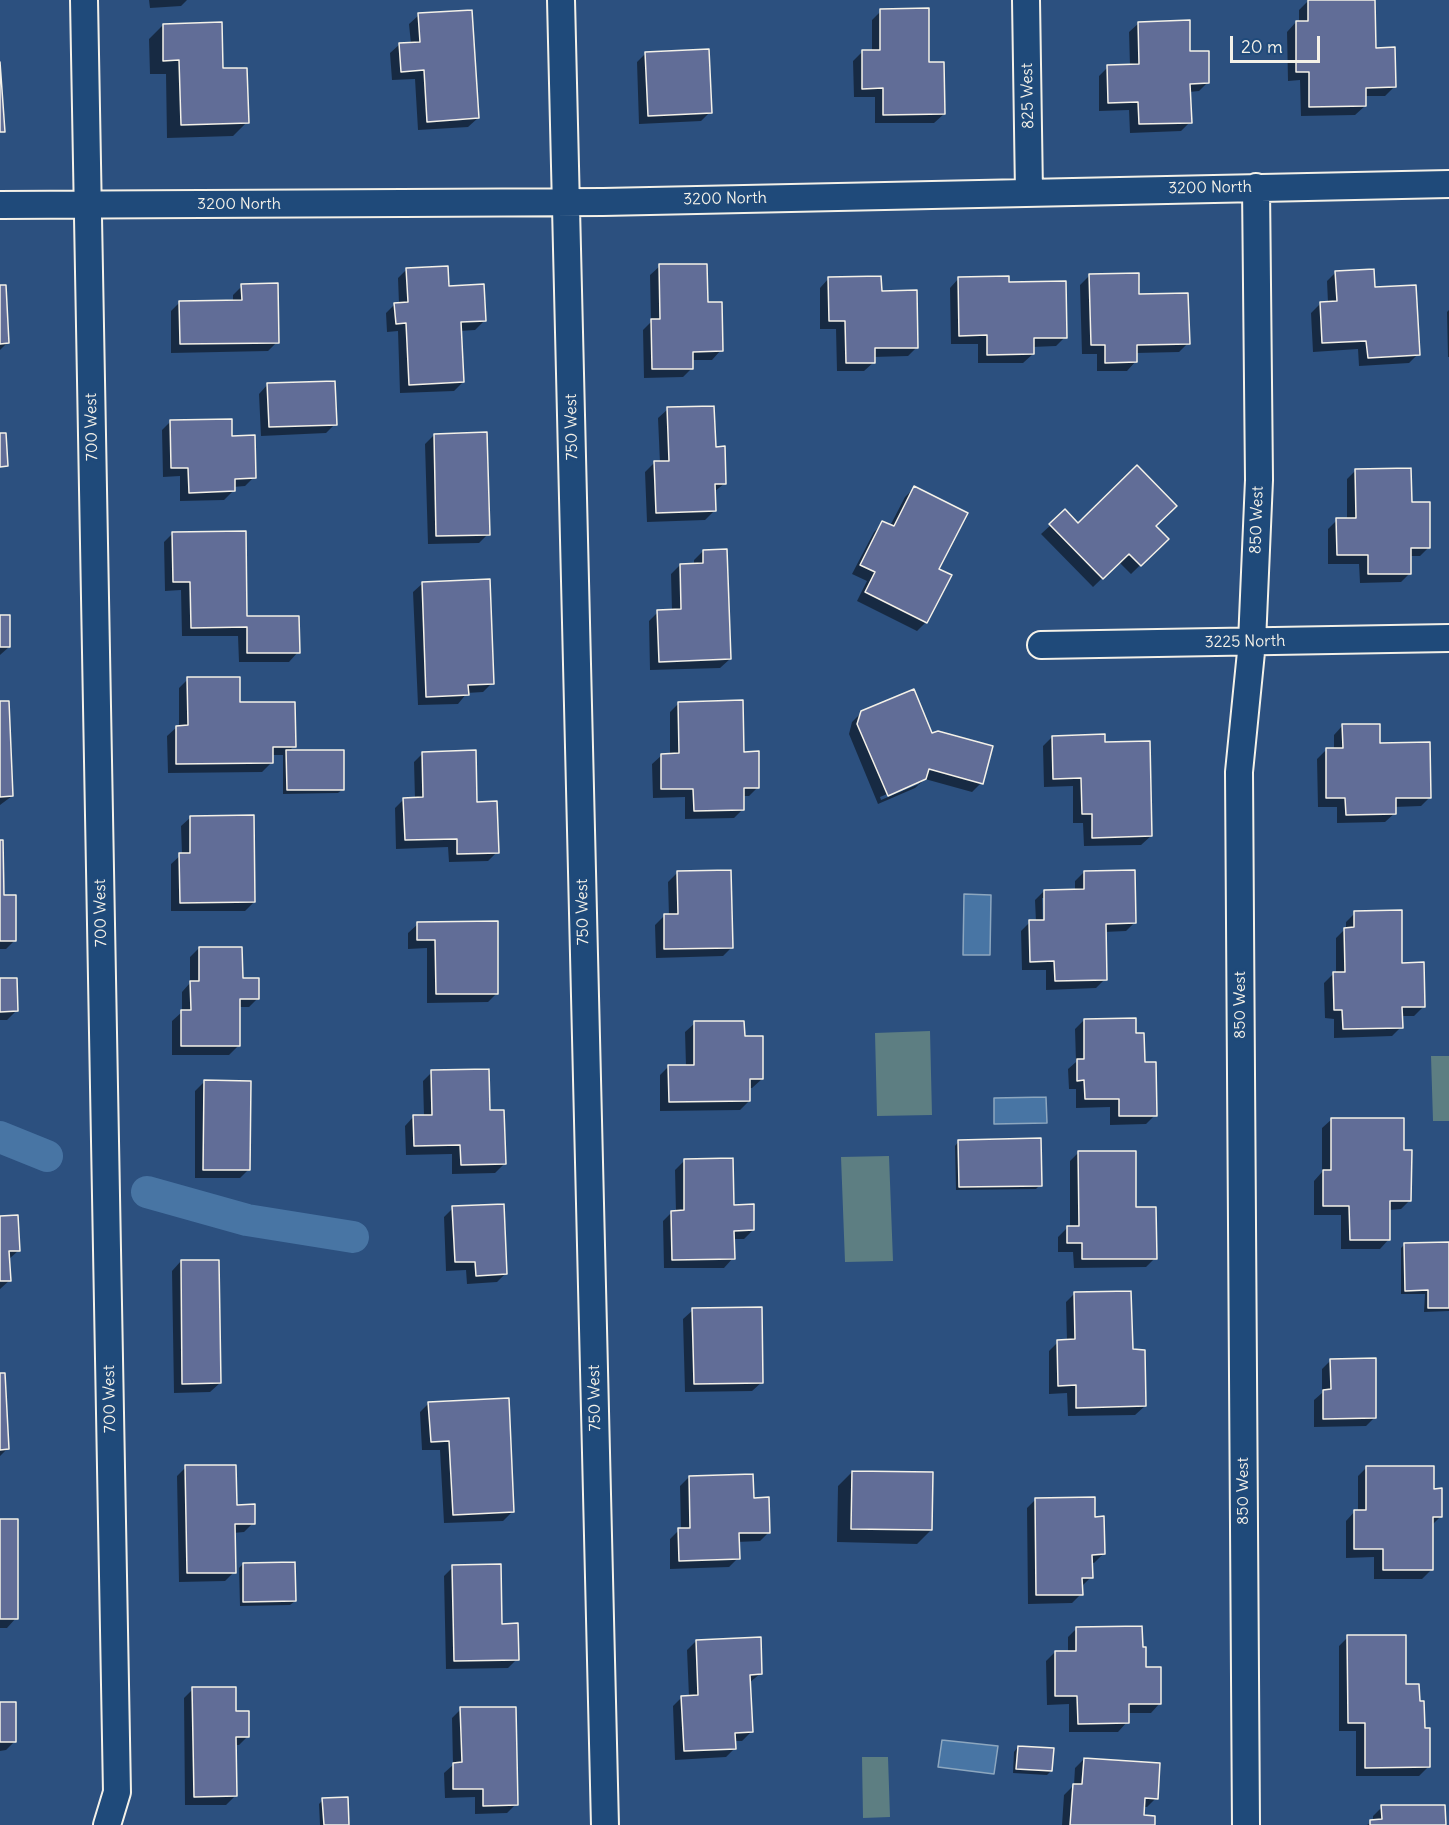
<!DOCTYPE html>
<style>
body{margin:0}
#map{position:relative;width:1449px;height:1825px;overflow:hidden;background:#2c507f;font-family:Delius,sans-serif}
canvas{display:block}
.scale{position:absolute;left:1230px;top:36px;width:90px;height:27px;box-sizing:border-box;border:3px solid #f4f1e8;border-top:0;padding-left:8px;font-size:18px;line-height:21px;white-space:nowrap;color:#f4f1e8;-webkit-text-stroke:4px #1f4a7a;paint-order:stroke}
</style>
<div id="map">
<canvas width="1449" height="1825"></canvas>
<div class="scale">20 m</div>
</div>
<script>
const ctx = document.querySelector('canvas').getContext('2d');
ctx.lineJoin = 'round';
function fillPath(path, color) {
  ctx.fillStyle = color;
  ctx.fill(path, 'evenodd');
}
function shape(rows) {
  const path = new Path2D();
  for (const r of rows) {
    path.moveTo(r[0], r[1]);
    for (let i = 2; i < r.length; i += 2) path.lineTo(r[i], r[i + 1]);
  }
  return path;
}
function stroke(path, color, width, dash) {
  ctx.strokeStyle = color;
  ctx.lineWidth = width;
  ctx.lineCap = dash ? 'butt' : 'round';
  ctx.setLineDash(dash || []);
  ctx.stroke(path);
}
function label(font, color, halo, rows, align = 'center') {
  ctx.font = font + ' Delius,sans-serif';
  ctx.lineWidth = 6;
  ctx.setLineDash([]);
  ctx.textBaseline = 'middle';
  ctx.strokeStyle = halo;
  ctx.fillStyle = color;
  for (const [text, x, y, turn = 0] of rows) {
    ctx.save();
    ctx.translate(x, y);
    ctx.rotate((+turn || 0) * Math.PI / 180);
    ctx.textAlign = isNaN(turn) ? turn : align;
    if (halo) ctx.strokeText(text, 0, 0);
    ctx.fillText(text, 0, 0);
    ctx.restore();
  }
}
const green = shape([
 [930,1031,932,1115,877,1116,875,1033],
 [1431,1056,1449,1056,1449,1121,1433,1121],
 [889,1156,893,1261,845,1262,841,1157],
 [862,1757,888,1757,890,1817,863,1818]
]);
const water = shape([
 [964,894,991,895,990,955,963,955,964,894],
 [1046,1097,1047,1123,994,1124,994,1098,1046,1097],
 [942,1740,998,1746,994,1774,938,1767,942,1740]
]);
const shadow = shape([
 [149,0,187,0,181,6,150,8],
 [1374,0,1374,49,1394,87,1385,96,1364,96,1365,106,1355,115,1301,116,1300,80,1288,81,1287,32,1296,22,1299,23,1299,10,1308,1],
 [881,11,928,64,944,114,934,123,875,123,875,97,854,97,853,61,862,52,872,52,872,20],
 [419,15,478,118,468,127,418,130,415,79,392,80,390,53,400,44,411,44,409,24],
 [1139,23,1189,53,1208,82,1199,91,1189,92,1190,122,1181,131,1130,133,1129,110,1099,111,1099,76,1108,67,1130,66,1129,32],
 [163,25,221,70,247,122,233,136,167,138,166,74,150,74,149,39],
 [646,53,710,112,701,121,639,124,637,62],
 [660,266,706,304,721,350,712,360,692,360,692,368,683,377,644,378,643,330,651,322,650,275],
 [407,269,447,287,484,321,475,330,460,331,463,382,454,391,400,393,398,331,387,332,386,313,395,304,399,304,398,278],
 [1336,272,1373,289,1418,354,1409,363,1359,366,1358,349,1313,352,1311,313,1320,304,1328,303,1327,281],
 [1089,276,1138,296,1188,343,1179,352,1136,353,1136,361,1127,371,1097,371,1097,354,1082,354,1080,285],
 [829,278,881,293,917,347,908,356,873,357,874,362,864,371,837,371,836,329,820,329,820,288],
 [959,278,1007,284,1065,337,1056,346,1032,347,1033,354,1023,363,978,363,978,344,951,344,950,288],
 [242,286,277,342,268,351,171,353,171,311,180,302,233,302,233,295],
 [0,287,8,342,0,350],
 [1449,310,1449,357,1448,357,1447,312],
 [268,384,335,424,326,433,261,436,259,394],
 [668,409,714,448,725,483,714,492,714,511,705,520,647,522,645,472,654,463,660,463,658,418],
 [171,421,231,437,254,477,245,486,233,487,233,491,224,500,180,501,180,476,163,477,162,430],
 [434,435,488,534,479,543,428,544,425,444],
 [1356,470,1410,503,1429,547,1420,556,1410,556,1410,573,1401,582,1360,583,1359,564,1328,564,1328,529,1337,520,1347,520,1347,479],
 [914,488,937,569,926,622,917,631,857,601,867,581,852,574,874,532,883,523,890,526,905,497],
 [1065,512,1078,525,1154,526,1167,539,1131,574,1119,562,1093,587,1041,534],
 [173,533,245,618,298,652,289,662,239,662,238,636,182,636,181,590,165,591,164,542],
 [703,551,730,659,720,668,650,670,649,621,658,612,672,611,671,574,680,565,694,565,694,560],
 [423,583,492,683,483,692,467,693,458,704,418,705,413,592],
 [0,617,9,647,0,655],
 [188,679,294,746,288,752,343,789,338,793,283,794,283,755,271,755,271,763,262,772,168,773,167,736,177,727,179,727,179,688],
 [0,703,12,796,0,805],
 [679,703,742,753,758,787,749,796,742,796,743,809,734,818,685,819,685,797,653,798,652,764,662,755,670,755,670,712],
 [861,713,932,735,981,783,972,792,925,779,915,788,878,804,849,734,852,722],
 [919,781,919,784,881,800,880,797],
 [1343,725,1379,744,1430,797,1421,806,1394,807,1395,813,1385,822,1337,823,1337,807,1318,807,1317,759,1326,750,1334,750,1334,735],
 [1052,737,1103,743,1151,836,1141,845,1084,846,1083,823,1073,823,1073,786,1044,787,1043,746],
 [423,753,476,804,497,852,488,861,449,862,448,847,396,849,395,808,404,799,415,799,414,762],
 [191,817,254,902,245,911,171,911,171,864,182,854,181,826],
 [0,841,2,896,15,940,6,949,0,949],
 [1084,872,1135,922,1126,931,1104,932,1105,979,1096,988,1046,990,1046,970,1022,970,1021,931,1030,922,1036,922,1035,900,1044,891,1075,890,1075,881],
 [1042,898,1045,898,1046,928,1043,928],
 [677,873,732,947,723,956,656,958,655,925,664,916,669,916,668,882],
 [1355,913,1401,964,1423,1007,1414,1016,1401,1016,1401,1027,1392,1036,1334,1038,1334,1019,1325,1018,1324,983,1334,973,1336,973,1336,938,1346,928,1346,922],
 [418,924,497,993,488,1002,427,1003,427,948,408,949,408,933],
 [199,948,241,980,258,998,249,1007,238,1007,239,1045,229,1055,172,1055,172,1021,182,1012,182,992,190,983,190,957],
 [0,980,16,1011,7,1020,0,1020],
 [1084,1020,1135,1035,1155,1115,1146,1124,1110,1125,1110,1107,1076,1108,1076,1089,1069,1089,1068,1069,1076,1062,1075,1029],
 [695,1023,743,1037,762,1079,752,1088,749,1088,749,1101,740,1110,660,1111,660,1075,669,1066,686,1066,685,1032],
 [432,1072,489,1111,504,1164,495,1173,452,1174,452,1154,406,1155,405,1126,414,1116,424,1116,423,1081],
 [204,1082,249,1169,240,1178,195,1178,195,1091],
 [1332,1119,1402,1151,1410,1200,1401,1209,1389,1210,1389,1239,1380,1249,1341,1249,1341,1215,1314,1215,1314,1181,1322,1172,1322,1128],
 [959,1141,1040,1185,1036,1189,956,1190,955,1146],
 [1079,1152,1135,1208,1155,1258,1146,1267,1074,1268,1073,1252,1058,1252,1058,1237,1067,1228,1070,1228,1070,1161],
 [684,1161,732,1206,753,1230,744,1239,733,1239,733,1258,724,1268,664,1268,663,1221,672,1212,676,1212,675,1170],
 [453,1208,506,1273,497,1282,467,1284,466,1270,446,1271,444,1217],
 [0,1217,19,1250,8,1260,10,1280,0,1289],
 [1449,1243,1449,1311,1424,1312,1425,1294,1401,1294,1401,1248,1405,1244],
 [181,1261,220,1383,210,1392,174,1393,172,1271],
 [1075,1293,1131,1351,1145,1406,1135,1415,1068,1416,1067,1393,1049,1394,1049,1351,1058,1342,1067,1341,1066,1302],
 [693,1310,762,1382,752,1391,685,1392,683,1319],
 [1331,1360,1375,1417,1366,1426,1314,1427,1314,1400,1322,1393,1322,1369],
 [0,1375,7,1449,0,1456],
 [429,1403,512,1512,503,1521,444,1523,440,1450,422,1450,420,1412],
 [186,1467,253,1523,244,1532,233,1533,234,1572,225,1581,179,1582,177,1476],
 [1367,1467,1432,1490,1441,1516,1432,1525,1431,1570,1422,1579,1374,1579,1374,1557,1346,1558,1346,1521,1355,1511,1358,1512,1358,1476],
 [852,1472,931,1530,917,1544,837,1542,838,1486],
 [689,1477,753,1500,769,1532,760,1541,737,1542,738,1558,729,1567,670,1569,670,1539,679,1530,681,1529,680,1486],
 [1036,1499,1093,1518,1103,1554,1094,1563,1091,1563,1091,1577,1081,1587,1081,1594,1072,1603,1028,1604,1027,1508],
 [0,1521,16,1618,7,1628,0,1628],
 [243,1564,295,1601,290,1605,240,1606,239,1568],
 [453,1567,517,1659,508,1668,446,1669,444,1576],
 [1077,1628,1145,1668,1160,1703,1151,1713,1127,1713,1127,1722,1118,1732,1069,1732,1069,1704,1047,1705,1046,1661,1055,1652,1068,1652,1068,1637],
 [1348,1637,1405,1686,1423,1730,1429,1766,1419,1776,1356,1776,1356,1731,1339,1731,1339,1646],
 [696,1641,761,1673,749,1683,751,1732,742,1741,734,1741,735,1748,726,1757,675,1760,673,1706,682,1697,689,1697,687,1650],
 [193,1689,234,1712,248,1736,239,1745,235,1745,235,1796,226,1805,185,1805,184,1698],
 [0,1704,15,1741,6,1750,0,1751],
 [461,1709,516,1804,507,1813,475,1814,475,1797,445,1798,444,1773,453,1765,452,1718],
 [1018,1747,1051,1771,1047,1775,1013,1773,1014,1752],
 [1084,1759,1156,1798,1147,1807,1143,1807,1143,1817,1153,1825,1062,1825,1064,1795,1074,1785,1075,1768],
 [323,1800,348,1825,320,1825,319,1804],
 [1382,1807,1444,1825,1367,1825,1373,1821,1373,1816]
]);
const canal = shape([
 [0,1137,47,1156],
 [147,1192,247,1220,353,1237]
]);
const building = shape([
 [1308,0,1375,0,1376,48,1395,47,1396,87,1366,88,1366,106,1309,107,1309,72,1296,72,1296,21,1308,21,1308,0],
 [929,8,929,62,944,62,945,114,883,115,883,88,862,89,862,50,880,50,880,9,929,8],
 [472,10,479,118,427,122,424,70,401,72,399,43,420,42,418,13,472,10],
 [1190,20,1190,51,1209,51,1209,83,1190,84,1192,123,1139,124,1138,102,1108,103,1107,65,1139,64,1138,22,1190,20],
 [222,22,223,68,247,68,249,123,181,125,179,60,163,61,163,24,222,22],
 [709,49,712,113,648,116,645,52,709,49],
 [0,62,5,132,0,132,0,62],
 [659,264,707,264,708,302,722,302,723,351,693,352,693,369,652,369,651,319,660,319,659,264],
 [448,266,449,286,484,284,486,321,461,322,464,382,409,385,406,323,396,324,394,303,408,302,406,268,448,266],
 [1374,269,1375,287,1416,285,1420,355,1368,358,1366,341,1322,343,1320,302,1337,301,1335,271,1374,269],
 [1139,273,1139,294,1188,293,1190,344,1137,345,1137,362,1105,363,1105,345,1091,345,1089,274,1139,273],
 [881,276,882,291,917,290,918,348,875,348,875,363,846,363,845,321,829,321,828,277,881,276],
 [1009,276,1009,282,1066,281,1067,338,1034,338,1034,354,987,355,987,335,959,336,958,277,1009,276],
 [278,283,279,343,180,344,179,301,242,300,241,284,278,283],
 [0,285,6,285,9,343,0,344,0,285],
 [335,381,337,425,269,427,267,383,335,381],
 [714,406,716,447,725,446,726,484,715,484,716,511,656,513,654,461,669,461,667,407,714,406],
 [232,419,232,436,255,435,256,478,235,479,235,491,189,493,188,468,171,468,170,420,232,419],
 [487,432,490,535,436,536,434,434,487,432],
 [0,433,6,433,8,466,0,467,0,433],
 [1137,465,1177,506,1156,526,1169,539,1141,566,1129,554,1103,579,1049,524,1065,509,1078,523,1137,465],
 [1411,468,1412,502,1430,502,1430,548,1411,548,1411,574,1368,574,1368,555,1337,555,1336,518,1356,518,1355,469,1411,468],
 [914,486,968,513,939,569,952,575,927,623,865,592,875,572,860,565,882,521,894,526,914,486],
 [246,531,247,616,299,616,300,653,247,653,247,627,191,628,190,582,173,582,172,532,246,531],
 [727,549,731,659,659,662,657,610,681,609,680,564,703,563,703,550,727,549],
 [490,579,494,684,468,685,469,695,426,697,422,582,490,579],
 [0,615,10,615,10,647,0,647,0,615],
 [187,677,240,677,240,702,295,702,296,747,273,747,273,763,176,764,176,726,188,725,187,677],
 [914,689,932,733,938,731,993,746,983,784,929,769,926,779,888,796,857,724,861,711,914,689],
 [743,700,744,752,759,751,759,788,744,788,744,810,694,811,693,789,661,789,661,754,679,753,678,702,743,700],
 [0,701,9,701,13,796,0,797,0,701],
 [1342,724,1380,724,1380,743,1430,742,1431,798,1396,798,1396,814,1346,815,1345,798,1326,798,1326,748,1343,748,1342,724],
 [1105,734,1105,742,1150,741,1152,836,1092,838,1092,814,1082,814,1081,778,1053,779,1052,736,1105,734],
 [286,750,344,750,344,790,287,790,286,750],
 [476,750,477,802,497,801,499,853,457,854,457,839,405,840,403,798,423,797,422,752,476,750],
 [254,815,255,902,180,903,179,853,190,853,190,816,254,815],
 [0,840,3,840,4,895,16,895,16,941,0,941,0,840],
 [731,870,733,948,664,949,664,914,678,914,677,871,731,870],
 [1135,870,1136,923,1106,924,1107,980,1055,981,1054,961,1030,962,1029,920,1044,920,1044,890,1084,889,1084,871,1135,870],
 [1402,910,1402,963,1424,962,1425,1007,1402,1007,1403,1028,1343,1029,1342,1010,1334,1010,1333,972,1345,972,1344,928,1354,927,1354,911,1402,910],
 [498,921,498,994,436,994,435,940,417,940,417,922,498,921],
 [199,947,242,947,243,978,259,978,259,999,240,999,240,1046,181,1046,181,1010,191,1010,190,981,199,981,199,947],
 [0,978,17,978,18,1011,0,1012,0,978],
 [1136,1018,1136,1033,1144,1033,1145,1062,1156,1062,1157,1116,1119,1116,1119,1099,1085,1099,1084,1080,1077,1081,1077,1059,1084,1059,1084,1019,1136,1018],
 [694,1021,744,1021,745,1036,763,1036,763,1079,750,1079,750,1101,669,1102,668,1065,694,1065,694,1021],
 [489,1069,490,1110,504,1110,506,1164,461,1165,460,1145,414,1146,413,1115,432,1115,431,1070,489,1069],
 [204,1080,251,1081,250,1170,203,1170,204,1080],
 [1331,1118,1404,1118,1404,1150,1412,1150,1411,1201,1390,1201,1390,1240,1350,1240,1349,1206,1323,1206,1323,1170,1331,1170,1331,1118],
 [1041,1138,1042,1186,959,1187,958,1140,1041,1138],
 [1078,1151,1136,1151,1136,1207,1156,1207,1157,1259,1082,1259,1082,1243,1067,1243,1067,1226,1079,1226,1078,1151],
 [733,1158,734,1205,754,1204,754,1230,734,1231,735,1259,672,1260,671,1211,684,1210,684,1159,733,1158],
 [504,1204,507,1274,476,1276,475,1262,455,1262,452,1206,504,1204],
 [18,1215,20,1251,9,1251,11,1281,0,1281,0,1216,18,1215],
 [1449,1242,1449,1308,1428,1308,1428,1290,1405,1291,1404,1243,1449,1242],
 [181,1260,219,1260,221,1383,182,1384,181,1260],
 [1131,1291,1133,1349,1145,1350,1146,1406,1076,1408,1076,1385,1058,1386,1057,1340,1075,1339,1074,1292,1131,1291],
 [762,1307,763,1383,694,1384,692,1308,762,1307],
 [1376,1358,1376,1418,1323,1419,1323,1390,1331,1389,1330,1359,1376,1358],
 [0,1373,5,1373,9,1449,0,1450,0,1373],
 [509,1398,514,1512,453,1515,449,1441,431,1442,428,1402,509,1398],
 [185,1465,236,1465,237,1505,255,1504,255,1524,235,1524,236,1573,187,1573,185,1465],
 [1366,1466,1434,1466,1434,1489,1442,1488,1442,1517,1433,1517,1433,1570,1383,1570,1383,1549,1354,1549,1354,1510,1366,1510,1366,1466],
 [852,1471,933,1472,932,1530,851,1529,852,1471],
 [753,1474,754,1498,769,1497,770,1533,739,1533,740,1559,679,1561,678,1528,690,1528,689,1476,753,1474],
 [1095,1497,1095,1517,1104,1516,1105,1554,1092,1555,1093,1578,1082,1578,1083,1595,1036,1595,1035,1498,1095,1497],
 [0,1519,18,1519,18,1619,0,1619,0,1519],
 [295,1562,296,1601,243,1602,243,1563,295,1562],
 [501,1564,502,1624,518,1623,519,1660,454,1661,452,1565,501,1564],
 [1142,1626,1143,1647,1146,1647,1146,1667,1161,1667,1161,1704,1129,1704,1129,1723,1078,1724,1077,1696,1055,1696,1055,1651,1076,1651,1076,1627,1142,1626],
 [1347,1635,1406,1635,1406,1684,1419,1684,1420,1701,1424,1701,1425,1728,1430,1728,1430,1767,1365,1768,1365,1723,1348,1723,1347,1635],
 [761,1637,762,1674,750,1675,753,1732,735,1733,736,1749,684,1751,681,1696,698,1695,696,1640,761,1637],
 [192,1687,236,1687,236,1711,249,1711,249,1737,236,1737,237,1796,194,1797,192,1687],
 [0,1702,16,1702,16,1742,0,1742,0,1702],
 [460,1707,516,1707,518,1805,483,1806,483,1789,453,1789,453,1763,462,1762,460,1707],
 [1018,1746,1054,1748,1052,1771,1016,1769,1018,1746],
 [1084,1758,1160,1763,1158,1799,1145,1798,1144,1815,1155,1816,1155,1825,1070,1825,1073,1784,1082,1784,1084,1758],
 [348,1797,349,1825,324,1825,322,1798,348,1797],
 [1381,1805,1445,1805,1446,1825,1370,1825,1370,1820,1382,1819,1381,1805]
]);
const street = shape([
 [84,0,117,1792,107,1825],
 [561,0,605,1825],
 [1026,0,1029,192],
 [0,205,603,202,1449,184],
 [1041,645,1449,638],
 [1246,1825,1239,772,1252,642,1259,480,1256,187]
]);
const streetNames = [
 ["825 West",1028,96,-91],
 ["3200 North",1210,188,-1],
 ["3200 North",725,199,-1],
 ["3200 North",239,204],
 ["700 West",92,427,-91],
 ["750 West",572,427,-91],
 ["850 West",1257,520,-88],
 ["3225 North",1245,642,-1],
 ["750 West",583,912,-91],
 ["700 West",101,913,-91],
 ["850 West",1240,1005,-90],
 ["750 West",595,1398,-91],
 ["700 West",110,1399,-91],
 ["850 West",1243,1491,-90]
];
fillPath(green, '#5d7e82');
fillPath(water, '#4875a4');
stroke(water, '#8da7bf', 1.5);
fillPath(shadow, '#0007');
stroke(canal, '#4875a4', 32);
fillPath(building, '#616d97');
stroke(building, '#f4f1e8', 1.5);
stroke(street, '#f4f1e8', 30);
stroke(street, '#1f4a7a', 26);
label('16px', '#f4f1e8', '#1f4a7a', streetNames);
</script>
